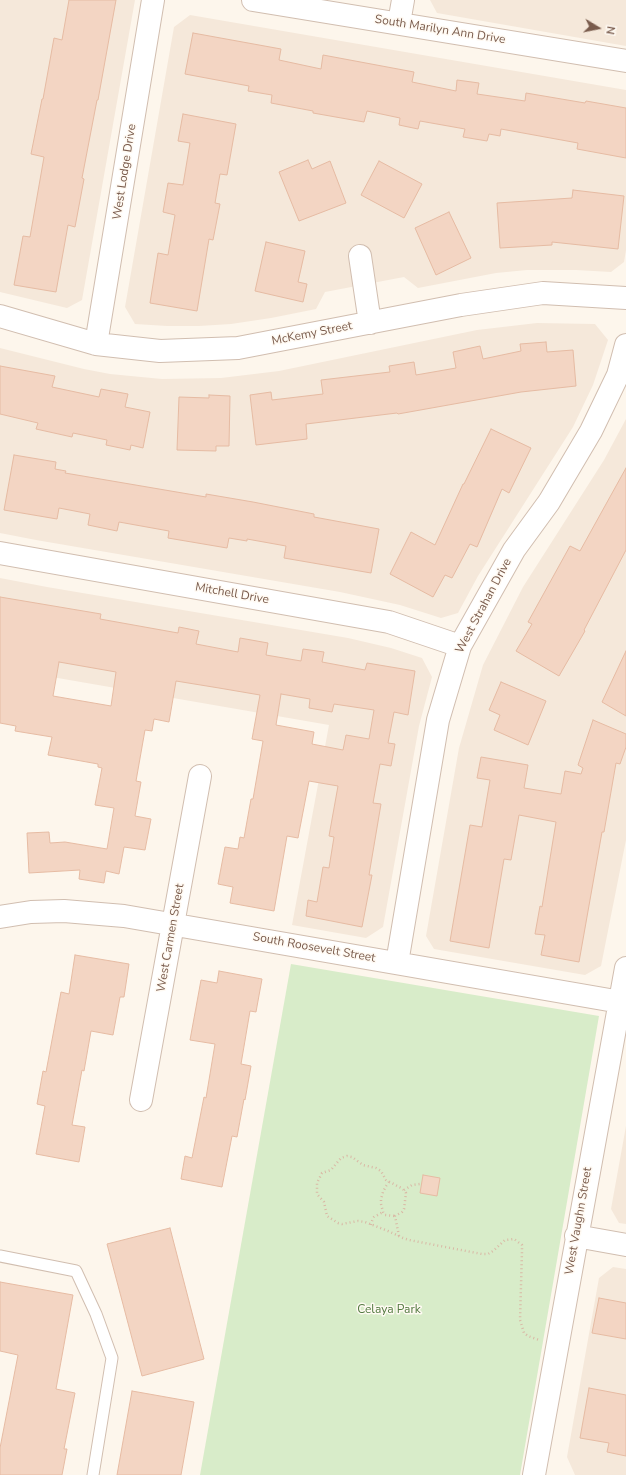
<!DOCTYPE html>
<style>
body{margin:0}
#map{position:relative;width:626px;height:1475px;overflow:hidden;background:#fdf6ec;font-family:"Nunito Sans",sans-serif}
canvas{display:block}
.north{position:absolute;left:578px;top:8px;width:40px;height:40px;-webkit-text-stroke:3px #fffaf3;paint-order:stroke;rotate:100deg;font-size:11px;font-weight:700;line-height:16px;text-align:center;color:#7a5c4d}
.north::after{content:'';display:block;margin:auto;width:14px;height:18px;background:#7a5c4d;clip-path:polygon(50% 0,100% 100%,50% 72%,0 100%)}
</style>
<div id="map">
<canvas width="626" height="1475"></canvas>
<div class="north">N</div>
</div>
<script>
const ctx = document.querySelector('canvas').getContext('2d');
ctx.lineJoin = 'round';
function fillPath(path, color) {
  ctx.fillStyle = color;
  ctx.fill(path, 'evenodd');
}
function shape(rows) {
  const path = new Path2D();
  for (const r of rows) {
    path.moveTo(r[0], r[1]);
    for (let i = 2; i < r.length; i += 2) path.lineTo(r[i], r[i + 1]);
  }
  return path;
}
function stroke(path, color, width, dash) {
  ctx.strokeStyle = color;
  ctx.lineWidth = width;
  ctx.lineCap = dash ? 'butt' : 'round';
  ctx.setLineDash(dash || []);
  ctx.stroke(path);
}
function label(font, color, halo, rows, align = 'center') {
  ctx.font = font + ' "Nunito Sans",sans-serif';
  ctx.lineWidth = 3;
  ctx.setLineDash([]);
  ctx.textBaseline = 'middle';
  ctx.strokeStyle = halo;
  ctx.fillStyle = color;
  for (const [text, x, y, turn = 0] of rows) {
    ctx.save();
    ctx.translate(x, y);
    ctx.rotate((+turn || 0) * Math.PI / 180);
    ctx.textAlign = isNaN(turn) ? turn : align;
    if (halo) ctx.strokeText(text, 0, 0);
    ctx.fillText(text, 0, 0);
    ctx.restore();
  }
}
const residential = shape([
 [0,0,135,0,82,300,67,308,0,292],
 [430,0,626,0,626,46,437,13],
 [190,15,626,90,626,250,624,262,611,272,576,270,527,270,496,273,418,288,404,277,325,292,316,309,271,318,231,324,199,326,167,326,135,324,125,307,174,27],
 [537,323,595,324,608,340,593,385,573,427,478,576,458,613,441,618,400,605,340,592,36,540,0,533,0,348,84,369,110,374,162,379,221,378,279,371,477,330],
 [626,419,626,840,601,966,585,975,434,949,426,936,459,748,483,665,523,587,604,460],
 [0,578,47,587,348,638,391,648,422,658,432,677,419,726,383,927,366,938,292,925,329,725,0,668],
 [626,1126,626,1224,619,1223,611,1209],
 [613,1267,626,1269,626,1475,575,1475,567,1457,599,1278]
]);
const green = shape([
 [291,964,599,1016,520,1475,200,1475]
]);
const building = shape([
 [69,0,116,0,98,100,97,100,82,178,84,179,75,227,68,225,56,292,14,285,23,236,30,237,44,157,31,154,42,99,43,99,54,38,62,40,69,0],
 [193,33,281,49,279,60,321,69,323,55,414,72,412,82,456,91,457,80,479,83,477,94,525,101,526,93,585,103,586,101,626,108,626,158,577,149,578,143,501,129,500,136,489,134,487,141,463,137,465,129,420,121,418,129,399,125,400,118,367,111,364,122,313,113,313,111,271,103,272,95,248,91,249,86,185,74,193,33],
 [183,114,236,124,227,175,220,174,215,203,220,204,213,240,209,239,197,311,150,303,158,253,168,255,175,215,163,212,168,183,183,185,190,143,178,141,183,114],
 [308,160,312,169,330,161,346,203,299,221,279,172,308,160],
 [379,161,422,184,404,218,361,195,379,161],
 [573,190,624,196,618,249,552,242,552,245,500,248,497,203,572,198,573,190],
 [449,212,471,258,436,275,415,228,449,212],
 [266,242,305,251,298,282,307,284,303,302,255,291,266,242],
 [546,342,547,352,573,350,576,386,521,392,398,414,397,413,306,424,307,439,256,445,250,395,271,392,272,400,323,394,321,380,390,372,389,366,414,362,416,375,456,368,453,352,480,346,483,359,521,351,520,344,546,342],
 [0,366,55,376,52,387,99,397,101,389,128,394,125,407,150,412,143,448,131,445,130,450,106,445,107,440,73,433,72,437,36,429,38,423,0,414,0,366],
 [209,395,230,396,229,446,216,446,216,451,177,450,179,397,209,398,209,395],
 [491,429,531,448,509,493,502,489,477,547,470,544,452,578,445,575,433,597,390,574,411,532,435,545,463,484,464,484,491,429],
 [14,455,56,462,55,469,66,471,65,473,206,497,206,494,253,502,314,514,314,517,379,529,371,573,284,558,286,546,247,539,247,541,229,538,227,548,168,538,169,531,119,522,117,531,88,525,90,514,59,508,57,519,4,510,14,455],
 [626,468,626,550,584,630,585,631,559,676,516,651,532,624,528,622,570,546,580,551,626,468],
 [0,597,101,614,100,619,178,633,179,627,199,631,196,644,238,652,240,638,268,643,266,655,301,661,303,649,324,652,322,662,365,670,367,663,415,671,408,715,394,712,388,743,395,744,391,766,380,764,373,803,381,804,369,875,372,875,362,927,306,916,308,900,317,902,323,867,329,868,334,837,329,836,338,786,309,781,298,838,287,836,274,911,230,903,233,887,218,884,225,847,238,849,240,837,244,838,251,799,253,799,263,741,252,739,260,695,219,688,176,681,169,722,154,719,152,731,145,730,136,781,141,782,135,816,151,819,145,850,124,847,119,874,106,871,104,883,79,879,80,870,29,873,27,833,49,832,50,843,65,842,107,849,114,808,95,805,102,768,98,767,98,764,48,755,52,737,15,731,16,726,0,723,0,597],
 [59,662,116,672,111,706,53,696,59,662],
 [281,694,310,699,309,708,332,712,334,704,374,710,369,739,346,735,343,750,312,744,314,732,276,725,281,694],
 [626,651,626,716,602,702,626,651],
 [501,682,546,701,528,745,494,730,500,715,489,710,501,682],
 [593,720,626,734,626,747,620,764,616,763,604,832,602,832,579,962,541,955,545,935,535,934,540,906,542,907,556,822,519,815,511,860,504,859,489,948,450,941,470,825,482,827,490,780,477,778,481,757,528,765,524,788,561,794,565,771,581,774,583,768,578,765,593,720],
 [75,955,129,964,124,997,120,997,113,1035,91,1031,84,1071,82,1070,72,1125,85,1127,79,1162,36,1154,45,1106,37,1104,43,1071,46,1072,61,992,69,994,75,955],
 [219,971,262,979,256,1012,250,1011,241,1064,251,1066,245,1100,244,1099,237,1137,232,1136,222,1187,181,1179,185,1156,192,1158,204,1097,206,1098,215,1044,190,1040,201,980,217,983,219,971],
 [423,1175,440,1178,437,1196,420,1193,423,1175],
 [170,1228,204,1359,142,1376,107,1244,170,1228],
 [0,1282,73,1295,56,1389,75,1393,64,1449,67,1449,62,1475,0,1475,0,1448,18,1355,0,1351,0,1282],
 [599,1298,626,1303,626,1339,592,1333,599,1298],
 [589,1388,626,1395,626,1456,607,1452,609,1443,580,1438,589,1388],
 [132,1391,194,1402,181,1475,117,1475,132,1391]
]);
const path = shape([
 [389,1182,386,1186,383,1192,381,1199,381,1204,383,1212,385,1215,395,1216],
 [404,1190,412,1185,420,1184],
 [371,1225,372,1221,374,1217,383,1212],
 [399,1236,395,1216,402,1212,404,1209,406,1193,403,1189,386,1180,381,1171,376,1168,363,1165,352,1157,347,1156,341,1158,331,1170,322,1173,317,1183,317,1194,324,1202,327,1216,338,1223,342,1224,358,1221,365,1222,388,1231,403,1238,409,1240,482,1254,488,1254,493,1251,505,1240,514,1239,522,1245,522,1251,520,1320,524,1333,528,1336,539,1340]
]);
const lane = shape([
 [0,1256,76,1271,96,1314,112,1358,93,1475]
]);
const street = shape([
 [253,0,626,61],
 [399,23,403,0],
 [360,256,370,323],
 [0,316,96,344,160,351,238,348,461,305,543,293,626,298],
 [96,344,153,0],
 [0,553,389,622,460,646],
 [0,917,31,912,64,911,124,916,626,1003],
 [397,963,438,720,460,646,514,550,549,502,591,431,618,375,626,345],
 [141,1100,200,776],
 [576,1236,626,1245],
 [534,1475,626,968]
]);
const streetNames = [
 ["South Marilyn Ann Drive",440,30,9],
 ["West Lodge Drive",125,172,-81],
 ["McKemy Street",312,334,-11],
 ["Mitchell Drive",232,594,10],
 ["West Strahan Drive",484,606,-62],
 ["West Carmen Street",171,938,-80],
 ["South Roosevelt Street",314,948,10],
 ["West Vaughn Street",579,1221,-80]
];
const parkNames = [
 ["Celaya Park",389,1310]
];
fillPath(residential, '#f5e8da');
fillPath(green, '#d8ecc9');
fillPath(building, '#f3d5c3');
stroke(building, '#e6bba3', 1);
stroke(lane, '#d1beb0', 13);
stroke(street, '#d1beb0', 24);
stroke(path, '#d9b8a5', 2.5, [1, 3]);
stroke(lane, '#fff', 11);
stroke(street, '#fff', 22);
label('12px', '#7a5c4d', '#fffaf3', streetNames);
label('12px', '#537a41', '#fffaf3', parkNames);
</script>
